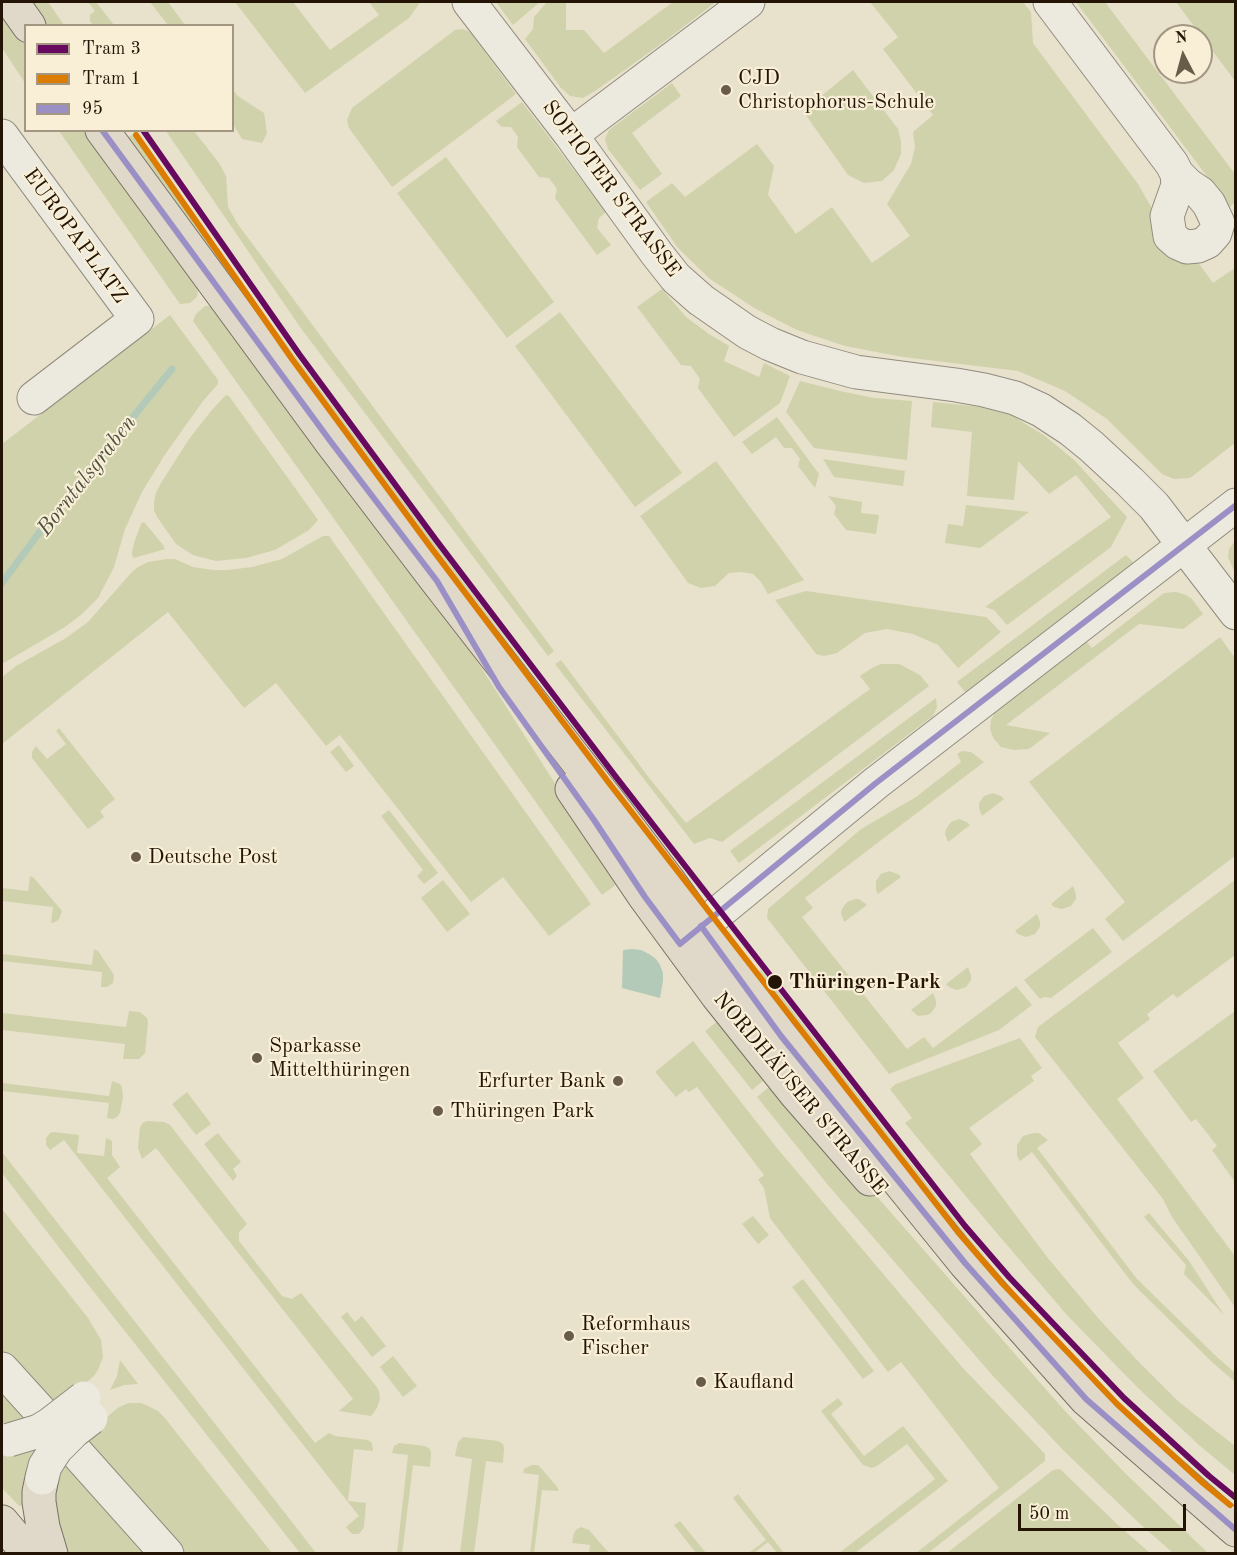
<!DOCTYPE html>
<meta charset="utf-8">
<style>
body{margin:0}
#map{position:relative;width:1237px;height:1555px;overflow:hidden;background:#e8e1cc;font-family:"Old Standard TT",serif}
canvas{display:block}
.frame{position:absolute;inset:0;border:3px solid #241406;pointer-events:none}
.legend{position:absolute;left:24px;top:24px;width:210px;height:108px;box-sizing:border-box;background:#f8efd6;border:2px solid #a39783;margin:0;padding:8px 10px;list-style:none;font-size:18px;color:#241406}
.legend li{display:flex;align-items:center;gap:12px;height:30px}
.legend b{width:30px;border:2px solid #a39783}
.north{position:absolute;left:1153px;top:24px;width:60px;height:60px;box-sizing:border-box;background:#f8efd6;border:2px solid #a39783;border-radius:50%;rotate:354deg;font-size:16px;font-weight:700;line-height:24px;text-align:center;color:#241406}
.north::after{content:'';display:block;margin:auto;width:21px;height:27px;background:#695c4b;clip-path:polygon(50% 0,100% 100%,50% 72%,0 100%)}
.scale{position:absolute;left:1018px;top:1504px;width:168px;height:27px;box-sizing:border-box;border:3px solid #241406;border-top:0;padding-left:8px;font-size:18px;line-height:21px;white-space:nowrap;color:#241406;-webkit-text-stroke:4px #f8efd6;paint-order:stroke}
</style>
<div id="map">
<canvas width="1237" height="1555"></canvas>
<div class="frame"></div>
<ul class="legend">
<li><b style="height:8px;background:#67095f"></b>Tram 3</li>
<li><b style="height:8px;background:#dc7c01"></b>Tram 1</li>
<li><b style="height:8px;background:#9b90c5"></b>95</li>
</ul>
<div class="north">N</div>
<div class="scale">50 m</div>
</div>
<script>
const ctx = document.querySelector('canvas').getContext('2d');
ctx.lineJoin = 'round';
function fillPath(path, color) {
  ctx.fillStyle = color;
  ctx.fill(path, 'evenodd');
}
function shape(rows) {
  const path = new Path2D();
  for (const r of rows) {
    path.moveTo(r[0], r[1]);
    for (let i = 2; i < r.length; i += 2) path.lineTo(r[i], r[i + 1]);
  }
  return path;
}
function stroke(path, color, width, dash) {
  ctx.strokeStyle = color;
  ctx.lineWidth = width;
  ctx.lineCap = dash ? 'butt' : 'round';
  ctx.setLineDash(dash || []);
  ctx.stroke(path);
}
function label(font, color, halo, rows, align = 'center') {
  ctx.font = font + ' "Old Standard TT",serif';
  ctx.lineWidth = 4.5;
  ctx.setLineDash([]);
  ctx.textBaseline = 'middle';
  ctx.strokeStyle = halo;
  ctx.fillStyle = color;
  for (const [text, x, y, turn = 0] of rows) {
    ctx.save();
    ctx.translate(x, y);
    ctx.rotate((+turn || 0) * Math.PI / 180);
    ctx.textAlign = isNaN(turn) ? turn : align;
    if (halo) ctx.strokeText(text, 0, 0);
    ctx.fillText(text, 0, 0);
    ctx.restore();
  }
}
const green = shape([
 [30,2,48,2,64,25,46,25],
 [88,2,96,2,114,25,93,25,90,21,90,15,95,11],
 [150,2,168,2,185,25,168,25],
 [235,2,293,2,330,50,379,15,369,2,418,2,419,4,409,18,305,93],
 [496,2,540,2,513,25],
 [673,2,716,2,657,47,595,91,583,98,570,96,561,88,525,39,533,29,534,17,546,3,566,3,566,30,584,30,604,53],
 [870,2,1023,2,1031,12,1033,43,1138,184,1154,212,1195,258,1213,283,1235,268,1235,443,1190,478,1174,479,1162,474,1107,419,1065,391,1018,371,903,357,845,346,797,330,756,309,710,279,678,248,646,202,672,183,685,197,757,144,774,166,768,195,796,234,832,207,872,263,910,236,887,204,911,164,915,147,913,132,933,115,883,49,898,37],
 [1076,2,1105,2,1235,174,1235,202,1230,207],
 [1176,2,1235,2,1235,81],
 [2,4,25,38,25,83,2,48],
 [463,29,470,32,516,94,392,187,349,128,347,120,352,108,455,30],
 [853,70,898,129,901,141,901,154,894,170,882,181,864,183,848,175,803,111],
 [672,83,681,96,632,133,662,174,640,190,608,149,605,139,609,130],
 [232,89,239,97,264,113,267,133,262,143,242,139,233,124],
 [522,102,606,212,599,218,597,228,611,245,597,255,555,198,557,189,549,178,539,177,517,147,518,137,511,127,502,127,496,121],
 [59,131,89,131,197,283,198,291,197,297,190,303,180,304],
 [166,131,194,131,219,163,226,176,228,207,237,223,554,651,548,656,300,327],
 [137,132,267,318,529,670,521,676,125,139],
 [446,157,554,302,507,338,397,193],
 [662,289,686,317,709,334,729,346,724,361,759,377,764,363,790,376,780,403,734,437,698,388,700,379,691,366,681,365,637,307],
 [205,306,213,306,450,621,479,664,584,829,621,881,602,895,193,321,196,314],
 [560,312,682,473,635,507,515,346],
 [170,315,218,380,218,384,203,401,164,456,142,492,125,529,114,567,98,598,82,614,65,627,2,664,2,444],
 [800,381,840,391,874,398,912,401,907,460,814,448,786,412],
 [226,395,229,396,318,520,309,530,275,550,246,558,216,561,193,555,176,544,157,517,154,510,154,502,156,493,161,483,189,439,211,411],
 [933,402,980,407,1011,415,1045,436,1074,460,1127,517,1111,547,1007,625,994,610,985,607,1111,517,1076,475,1049,494,1018,461,1014,500,967,496,972,432,931,427],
 [777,417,819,474,815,488,798,466,800,459,792,448,784,448,776,437,752,454,742,442],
 [823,459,905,471,903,486,834,477],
 [716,461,804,580,768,594,761,582,753,574,741,572,729,573,715,586,701,588,688,583,640,516],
 [828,496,862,502,861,513,879,515,876,534,846,530,834,514,836,506],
 [966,505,1029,512,980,548,945,543,948,524,963,526],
 [144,522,163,545,165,549,134,558,132,556,132,552,134,543,141,524],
 [323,536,329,536,591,904,549,936,503,877,471,902,340,735,326,746,276,683,244,708,168,612,2,744,2,677,16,666,66,638,88,622,131,573,138,567,148,562,167,559,175,559,193,567,213,570,227,570,252,567,282,559],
 [1235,541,1235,573,1228,557,1229,549],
 [1126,555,1135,564,966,693,957,682],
 [806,591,986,617,1001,632,958,668,938,645,913,634,887,629,865,633,837,653,824,656,816,654,775,600],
 [1176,592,1186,595,1192,599,1203,614,1183,629,1139,624,1006,725,1050,733,1029,749,1014,750,1001,747,994,739,990,730,991,720,995,712,1085,640,1092,648,1164,593],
 [1220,637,1235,658,1235,856,1123,941,1105,919,1125,902,1029,782],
 [561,660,650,779,686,823,870,689,860,676,872,668,881,664,899,664,920,675,929,686,722,842,710,838,694,844,555,664],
 [936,698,937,707,933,716,739,863,730,851],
 [59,728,115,799,100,811,104,817,88,829,32,758,32,752,36,746,47,759,66,744,56,731],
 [339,745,354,766,346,772,330,752],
 [962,751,971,752,984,762,805,898,813,908,802,917,907,1049,924,1037,933,1048,1016,986,1032,1005,999,1030,889,1074,767,918,768,909,861,829,916,797,961,762,957,754],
 [993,793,1001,796,1004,799,982,816,979,808,979,803,984,796],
 [389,810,438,873,424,884,417,876,423,870,381,816],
 [959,819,967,822,970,825,948,842,945,834,946,829,951,822],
 [889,871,898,874,901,877,878,894,876,890,876,881,881,874],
 [30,876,34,878,62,911,59,919,55,922,51,923,53,907,2,901,2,888,28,891],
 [443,880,470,914,447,932,421,898],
 [1235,880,1235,955,1177,998,1173,994,1147,1014,1150,1019,1118,1043,1144,1078,1117,1099,1235,1256,1235,1307,1172,1217,1163,1199,1035,1037,1038,1027],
 [1073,886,1076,895,1076,899,1071,906,1062,909,1054,907,1051,904],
 [855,899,859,899,867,905,844,922,841,913,842,909,847,902],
 [1037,914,1040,922,1040,927,1035,934,1026,937,1018,934,1015,931],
 [1093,928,1112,952,1051,998,1044,997,1040,999,1024,980],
 [94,949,98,951,114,975,113,983,107,987,101,987,102,972,2,961,2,954,92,965],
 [968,967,971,975,971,980,966,987,957,990,949,987,946,984],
 [761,970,964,1232,1021,1300,1064,1345,1130,1413,1235,1505,1235,1519,1085,1383,750,977],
 [933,993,936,1001,936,1006,931,1013,927,1015,918,1016,911,1010],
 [129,1011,140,1012,147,1018,148,1023,145,1053,139,1059,123,1059,125,1044,2,1030,2,1013,126,1027],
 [1235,1011,1235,1182,1212,1150,1217,1146,1196,1119,1191,1122,1153,1071],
 [724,1016,761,1062,753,1068,763,1081,752,1090,705,1031],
 [1020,1038,1042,1068,1031,1076,1034,1081,969,1128,982,1144,970,1154,1047,1257,1098,1318,1136,1359,1179,1402,1235,1446,1235,1475,1199,1445,1137,1387,1066,1314,989,1224,905,1123,912,1118,890,1089,896,1084],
 [693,1041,777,1148,906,1301,962,1367,1045,1454,1045,1461,928,1553,916,1553,999,1488,901,1362,888,1372,770,1218,764,1188,758,1180,764,1175,697,1087,689,1092,686,1089,676,1097,655,1072],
 [112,1081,120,1084,122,1087,123,1097,120,1113,117,1117,113,1119,107,1118,109,1103,2,1091,2,1083,109,1096],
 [769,1087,779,1100,787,1094,1064,1410,1125,1473,1208,1553,1173,1553,1139,1523,1064,1451,993,1376,828,1185,757,1097],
 [187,1092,211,1124,196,1135,172,1104],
 [147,1121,164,1122,170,1125,247,1224,239,1232,239,1241,282,1296,292,1299,301,1293,376,1386,379,1391,380,1399,377,1408,371,1416,339,1411,353,1399,156,1148,142,1159,138,1148,140,1127,143,1123],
 [54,1132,79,1135,77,1153,104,1156,106,1138,112,1141,112,1155,120,1167,107,1178,315,1443,329,1433,335,1436,368,1440,372,1443,373,1451,354,1449,348,1501,366,1503,364,1527,360,1533,358,1534,352,1534,346,1527,359,1516,64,1140,50,1150,46,1145,46,1138,50,1133],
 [218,1133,241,1162,233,1169,237,1176,233,1181,204,1144],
 [1034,1133,1039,1133,1048,1140,1037,1148,1137,1279,1218,1358,1235,1373,1235,1382,1213,1363,1133,1284,1032,1152,1020,1161,1017,1156,1017,1145,1023,1136],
 [2,1152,292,1522,316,1553,300,1553,64,1254,2,1173],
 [2,1209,88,1318,101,1340,103,1357,98,1370,94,1376,77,1390,50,1406,2,1351],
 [1149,1213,1189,1261,1224,1315,1184,1274,1186,1265,1144,1217],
 [753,1216,769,1235,758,1244,742,1224],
 [803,1279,874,1371,863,1379,792,1287],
 [347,1312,355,1322,362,1316,386,1346,372,1357,341,1317],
 [393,1356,417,1386,403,1397,380,1367],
 [120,1360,138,1384,124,1385,110,1390,117,1376],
 [2,1388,29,1419,20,1422,2,1425],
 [838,1398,843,1404,831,1414,864,1456,903,1426,948,1481,855,1553,839,1553,935,1479,907,1444,877,1466,872,1468,863,1465,821,1411],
 [129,1403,141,1403,146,1405,158,1411,164,1417,272,1553,184,1553,82,1442,103,1420,119,1407],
 [463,1437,498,1441,503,1444,504,1448,503,1463,486,1461,474,1553,460,1553,472,1459,455,1456,458,1442],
 [399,1443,425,1446,430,1449,431,1453,430,1467,413,1465,402,1554,397,1553,408,1455,392,1453,394,1446],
 [33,1447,39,1453,26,1505,19,1506,2,1488,2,1453],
 [66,1461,151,1553,63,1553,58,1545,55,1490,59,1472],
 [532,1465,538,1465,541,1468,558,1488,558,1491,542,1490,534,1553,530,1554,539,1475,523,1473,524,1469],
 [1060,1469,1117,1524,1150,1553,947,1553,1053,1470],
 [738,1494,784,1553,777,1553,768,1542,754,1553,749,1553,766,1540,733,1498],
 [680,1521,706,1553,696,1553,674,1525],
 [581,1527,589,1530,609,1553,589,1553,590,1545,572,1543,574,1533,577,1529]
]);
const water = shape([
 [632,949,641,950,649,954,656,959,660,965,663,973,663,981,660,998,622,988,623,950]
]);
const stream = shape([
 [2,583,39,533,172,369]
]);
const minor = shape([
 [469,2,571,135,657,254,676,278,701,300,747,332,770,344,802,357,856,372,956,385,984,390,1015,398,1041,410,1070,429,1091,446,1130,482,1154,506,1236,613],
 [1050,2,1172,164,1177,174,1188,185,1200,193,1209,204,1218,223,1215,233,1207,242,1198,246,1187,247,1178,243,1170,236,1167,216,1178,185,1177,174],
 [571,135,748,2],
 [2,136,137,319,34,398],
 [680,944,876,783,1236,505],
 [2,1369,41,1412],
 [75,1451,167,1554]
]);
const major = shape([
 [12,2,29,26],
 [102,130,331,442,437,581,609,802,668,880,738,978,781,1036,965,1263,1086,1399,1236,1530],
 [572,789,645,897,717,995,796,1094,870,1179]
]);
const highway = shape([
 [42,1478,39,1492,39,1502,43,1527,51,1554],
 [2,1522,29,1554]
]);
const minorBridge = shape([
 [9,1440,39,1431,49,1425,84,1398],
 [42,1478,45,1466,56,1449,74,1431,91,1418]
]);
const bus1 = shape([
 [102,130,331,442,437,581,499,687,594,820,645,897,680,944,876,783,1236,505],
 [701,926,781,1036,965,1263,1086,1399,1236,1530]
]);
const tram1 = shape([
 [143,130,299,354,436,540,616,777,965,1226,1009,1277,1124,1398,1209,1476,1236,1498]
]);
const tram2 = shape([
 [136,135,292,359,429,545,609,783,958,1232,1002,1283,1117,1404,1203,1483,1230,1505]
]);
const markers = [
 [726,90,6,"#695c4b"],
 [136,857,6,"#695c4b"],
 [775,982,8,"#241406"],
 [257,1058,6,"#695c4b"],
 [618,1081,6,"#695c4b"],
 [438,1111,6,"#695c4b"],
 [569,1336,6,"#695c4b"],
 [701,1382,6,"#695c4b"]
];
const poiNames = [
 ["CJD",738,78],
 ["Christophorus-Schule",738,102],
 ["Deutsche Post",148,857],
 ["Sparkasse",269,1046],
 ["Mittelthüringen",269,1070],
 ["Erfurter Bank",606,1081,"right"],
 ["Thüringen Park",450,1111],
 ["Reformhaus",581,1324],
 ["Fischer",581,1348],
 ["Kaufland",713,1382]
];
const streetNames = [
 ["SOFIOTER STRASSE",611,189,53],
 ["EUROPAPLATZ",75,236,54],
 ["NORDHÄUSER STRASSE",800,1094,50]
];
const stopNames = [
 ["Thüringen-Park",789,982]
];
const waterNames = [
 ["Borntalsgraben",87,476,-52]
];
fillPath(green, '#d0d2ac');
fillPath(water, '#b3cab8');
stroke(stream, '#b3cab8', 7);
stroke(minor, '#928c7f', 35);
stroke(major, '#777165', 35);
stroke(highway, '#777165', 35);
stroke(minor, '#ece9de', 33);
stroke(major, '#e0d8c9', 33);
stroke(highway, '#e0d8c9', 33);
stroke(minorBridge, '#928c7f', 35, []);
stroke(minorBridge, '#ece9de', 33);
stroke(bus1, '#9b90c5', 6);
stroke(tram1, '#67095f', 6);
stroke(tram2, '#dc7c01', 6);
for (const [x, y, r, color] of markers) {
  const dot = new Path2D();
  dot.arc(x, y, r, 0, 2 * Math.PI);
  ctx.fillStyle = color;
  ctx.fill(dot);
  stroke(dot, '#f8efd6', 2);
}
label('21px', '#241406', '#f8efd6', poiNames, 'left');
label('21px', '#241406', '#f8efd6', streetNames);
label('bold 21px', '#241406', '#f8efd6', stopNames, 'left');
label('italic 22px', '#4e5041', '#f8efd6', waterNames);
</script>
